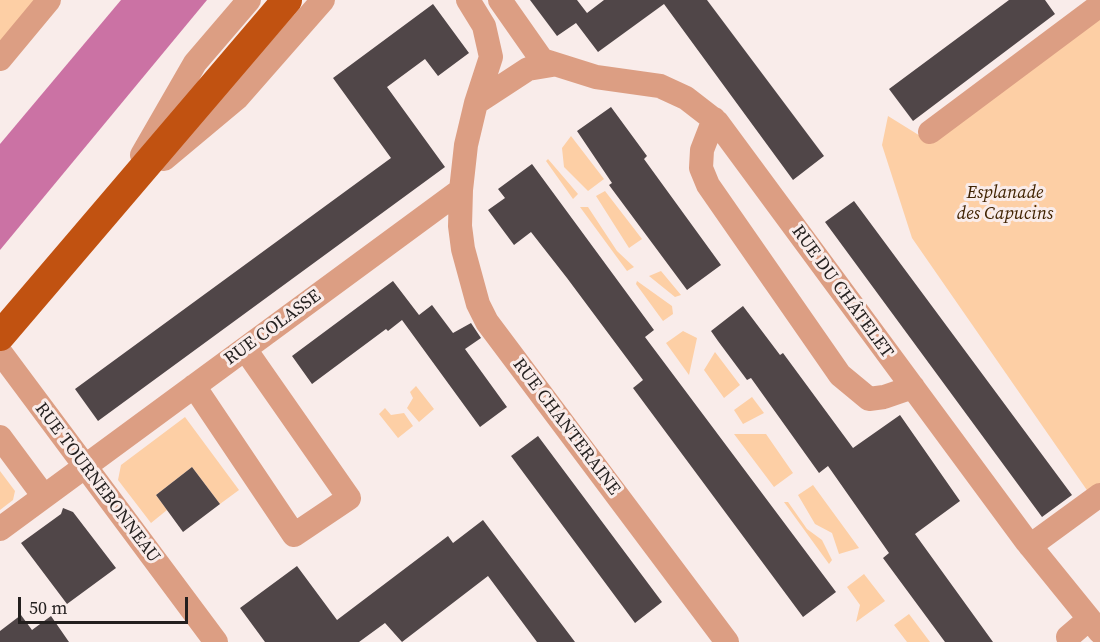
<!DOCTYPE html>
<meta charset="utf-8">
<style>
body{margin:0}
#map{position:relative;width:1100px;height:642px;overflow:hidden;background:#f9ecea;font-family:"Source Serif 4",serif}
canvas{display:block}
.scale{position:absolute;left:18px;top:597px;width:170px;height:27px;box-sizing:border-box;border:3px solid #231f1e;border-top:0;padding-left:8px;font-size:18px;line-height:21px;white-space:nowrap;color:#231f1e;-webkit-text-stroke:4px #f9ecea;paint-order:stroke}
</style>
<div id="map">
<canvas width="1100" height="642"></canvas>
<div class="scale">50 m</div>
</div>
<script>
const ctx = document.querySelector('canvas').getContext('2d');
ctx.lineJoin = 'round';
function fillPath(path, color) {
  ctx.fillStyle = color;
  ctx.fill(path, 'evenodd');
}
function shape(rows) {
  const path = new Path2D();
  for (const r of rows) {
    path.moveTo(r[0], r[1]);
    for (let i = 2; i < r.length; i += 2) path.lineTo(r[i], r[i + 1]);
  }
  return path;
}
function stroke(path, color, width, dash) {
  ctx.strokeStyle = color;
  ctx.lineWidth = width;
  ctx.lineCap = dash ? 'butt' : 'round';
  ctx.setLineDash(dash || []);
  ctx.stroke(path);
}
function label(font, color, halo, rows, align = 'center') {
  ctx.font = font + ' "Source Serif 4",serif';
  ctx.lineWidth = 6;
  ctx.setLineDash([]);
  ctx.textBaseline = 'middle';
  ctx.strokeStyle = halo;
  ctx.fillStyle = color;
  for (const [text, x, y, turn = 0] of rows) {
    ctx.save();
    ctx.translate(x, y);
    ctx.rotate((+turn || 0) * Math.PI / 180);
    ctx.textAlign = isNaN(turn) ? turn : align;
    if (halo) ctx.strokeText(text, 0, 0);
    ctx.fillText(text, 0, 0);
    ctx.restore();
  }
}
const green = shape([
 [0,0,35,0,0,42],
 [1100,11,1100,509,912,238,882,145,888,116,930,142],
 [571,136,604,179,588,191,564,167,562,148],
 [548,159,578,194,573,199,546,161],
 [605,191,642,239,629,248,596,196],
 [580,207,588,207,617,251,634,267,627,271],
 [661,271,681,295,675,297,649,276],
 [637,281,672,306,673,314,663,321,636,284],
 [683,331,697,338,689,375,666,343],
 [715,352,740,385,724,398,704,370],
 [416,386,434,409,419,422,407,408,413,398,410,392],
 [752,397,764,413,743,424,734,410],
 [385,408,391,415,404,413,413,426,398,438,379,414],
 [185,417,239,490,220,504,192,467,156,495,167,510,151,523,118,480,121,465],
 [734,434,766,434,793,473,774,487],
 [0,471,15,491,13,500,0,510],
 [813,485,859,548,839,554,832,533,815,524,798,495],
 [784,502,788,502,807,529,822,540,832,560,829,564],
 [864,574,885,601,856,622,860,605,847,587],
 [909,614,930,642,907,642,894,625]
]);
const water = shape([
 [121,0,207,0,0,250,0,144]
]);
const building = shape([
 [530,0,577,0,587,13,604,0,707,0,824,156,793,180,664,4,598,52,576,23,557,36],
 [1009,0,1045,0,1055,14,913,121,889,89],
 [433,4,469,53,438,76,425,59,387,87,445,167,98,421,75,389,391,158,333,78],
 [611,107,647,156,644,159,721,265,687,290,609,185,612,183,577,131],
 [532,164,654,330,645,337,836,592,803,617,633,388,643,380,567,278,531,232,514,245,488,210,505,198,498,189],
 [854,201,1072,495,1042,517,825,222],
 [393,281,419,315,432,305,453,333,471,323,481,338,465,349,507,407,480,427,402,320,388,331,386,329,312,384,292,356],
 [743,306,780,355,783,353,853,448,900,415,960,501,915,534,993,642,945,642,883,558,889,553,828,466,819,473,751,378,747,380,718,341,711,331],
 [538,436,662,602,635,623,511,456],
 [192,467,220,504,183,532,156,495],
 [63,508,73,512,116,568,67,604,21,543,61,514],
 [483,520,575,642,537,642,488,576,402,642,385,623,359,642,265,642,240,608,297,566,337,620,448,536,453,543],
 [21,615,32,630,51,616,69,642,0,642,0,631]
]);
const minor = shape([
 [468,0,484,26,491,57,476,103,466,145,461,190,460,226,463,249,478,304,487,322,727,642],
 [500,0,542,60,596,77,660,86,686,98,717,122,1027,542,1100,632],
 [0,59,49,0],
 [476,103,528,69,552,65],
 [714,119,702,150,701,168,708,185,840,375,869,399,884,397,913,387],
 [930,132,1100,5],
 [142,155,195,63,249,0],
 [164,159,237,98,323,0],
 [0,352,216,642],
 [194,386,294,535,349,498,245,349],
 [0,437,43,495],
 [0,529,461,190],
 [1030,546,1100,495],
 [1068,637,1089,619]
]);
const major = shape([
 [0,336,287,0]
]);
const parkNames = [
 ["Esplanade",1005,193],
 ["des Capucins",1005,214]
];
const streetNames = [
 ["RUE DU CHÂTELET",842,292,54],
 ["RUE COLASSE",273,328,-36],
 ["RUE CHANTERAINE",566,427,53],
 ["RUE TOURNEBONNEAU",97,483,53]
];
fillPath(green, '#fdcfa5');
fillPath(water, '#cb72a4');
fillPath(building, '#504648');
stroke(minor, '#dc9e83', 24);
stroke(major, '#c15211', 30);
label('italic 18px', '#412403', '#f9ecea', parkNames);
label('18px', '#231f1e', '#f9ecea', streetNames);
</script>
